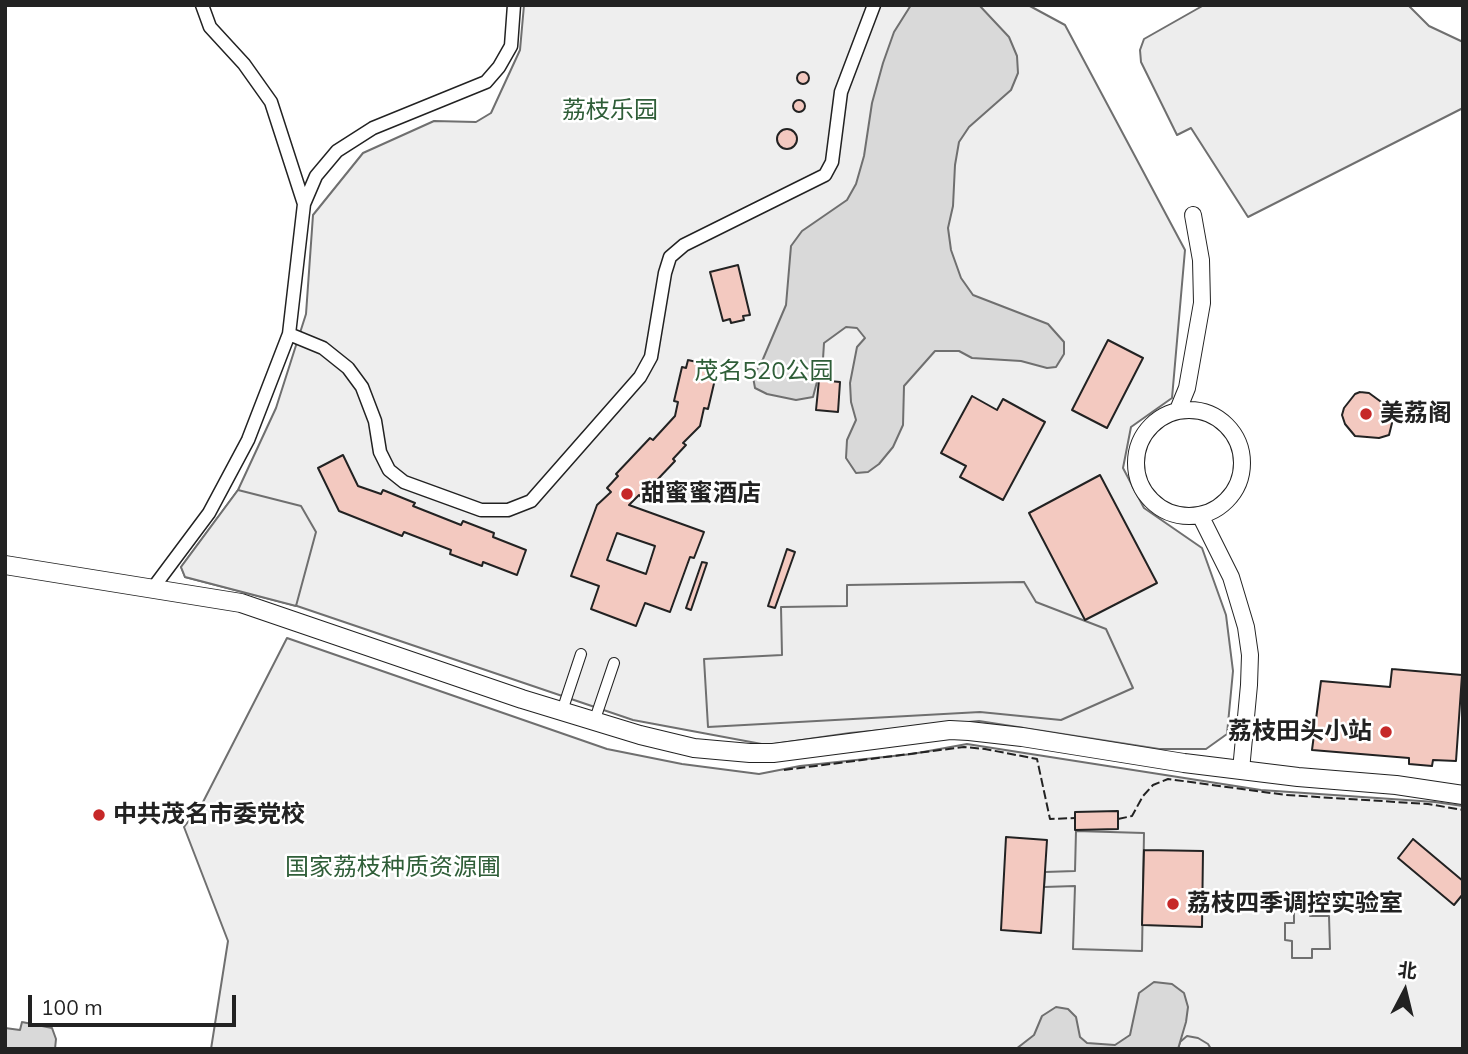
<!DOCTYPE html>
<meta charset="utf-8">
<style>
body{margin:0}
#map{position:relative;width:1468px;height:1054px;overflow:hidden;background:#fff;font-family:Mulish,"Noto Sans SC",sans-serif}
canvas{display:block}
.frame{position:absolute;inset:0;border:7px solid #222;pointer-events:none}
.north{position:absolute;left:1370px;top:956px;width:70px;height:70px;-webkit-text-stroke:5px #fff;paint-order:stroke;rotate:7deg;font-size:19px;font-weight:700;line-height:28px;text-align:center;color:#222}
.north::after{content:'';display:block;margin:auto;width:24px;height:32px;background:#222;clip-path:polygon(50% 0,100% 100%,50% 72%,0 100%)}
.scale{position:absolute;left:28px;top:995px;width:208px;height:32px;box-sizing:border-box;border:4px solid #222;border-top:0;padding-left:9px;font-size:21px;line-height:24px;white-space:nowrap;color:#222;-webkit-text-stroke:5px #fff;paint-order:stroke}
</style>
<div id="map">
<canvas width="1468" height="1054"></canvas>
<div class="frame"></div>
<div class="north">北</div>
<div class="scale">100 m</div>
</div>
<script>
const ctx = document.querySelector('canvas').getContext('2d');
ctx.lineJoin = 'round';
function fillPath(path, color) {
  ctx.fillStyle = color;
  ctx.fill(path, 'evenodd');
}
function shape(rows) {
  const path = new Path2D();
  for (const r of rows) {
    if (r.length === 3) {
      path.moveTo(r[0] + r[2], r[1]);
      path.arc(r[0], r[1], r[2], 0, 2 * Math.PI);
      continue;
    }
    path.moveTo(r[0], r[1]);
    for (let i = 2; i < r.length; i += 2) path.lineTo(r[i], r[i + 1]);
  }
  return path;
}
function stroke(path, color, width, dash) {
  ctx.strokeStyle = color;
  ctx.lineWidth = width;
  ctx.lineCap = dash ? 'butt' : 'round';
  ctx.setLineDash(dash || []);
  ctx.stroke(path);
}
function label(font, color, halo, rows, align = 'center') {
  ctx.font = font + ' Mulish,"Noto Sans SC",sans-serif';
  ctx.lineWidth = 5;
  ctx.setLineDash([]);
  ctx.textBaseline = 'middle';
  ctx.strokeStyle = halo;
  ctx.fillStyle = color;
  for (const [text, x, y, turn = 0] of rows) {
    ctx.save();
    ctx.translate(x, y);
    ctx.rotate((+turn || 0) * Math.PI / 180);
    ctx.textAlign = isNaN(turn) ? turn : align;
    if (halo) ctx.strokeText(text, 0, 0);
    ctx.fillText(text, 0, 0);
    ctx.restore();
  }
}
const green = shape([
 [524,5,1028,5,1065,25,1185,250,1172,398,1131,427,1123,468,1144,508,1202,548,1226,615,1233,671,1227,734,1206,749,1159,749,979,721,850,733,767,745,633,720,297,606,185,577,181,567,238,490,276,408,306,314,313,215,363,153,434,121,476,122,491,113,520,50,524,5],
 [287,638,607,749,682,764,759,774,800,766,912,754,967,744,1261,790,1435,802,1463,806,1463,1049,211,1049,228,941,184,827,202,804,287,638]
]);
const parking = shape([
 [1204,5,1408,5,1429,26,1463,42,1463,108,1248,217,1191,128,1177,135,1141,62,1140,50,1144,39,1204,5],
 [238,490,301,506,316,532,296,606,185,577,181,567,238,490],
 [1024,582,1036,602,1106,629,1133,688,1061,720,980,712,708,727,704,659,782,655,781,607,847,606,847,585,1024,582],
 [1076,831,1144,833,1142,951,1073,949,1075,886,1044,887,1045,872,1075,871,1076,831],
 [1294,908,1310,908,1310,916,1329,916,1330,949,1312,949,1312,958,1292,958,1292,941,1285,940,1285,923,1294,923,1294,908],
 [1187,1036,1198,1038,1208,1044,1211,1049,1178,1049,1180,1042,1187,1036]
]);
const water = shape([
 [911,5,979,5,1009,37,1017,56,1018,73,1011,90,969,127,959,142,955,165,953,206,948,228,951,250,961,278,973,295,1048,324,1064,342,1064,354,1056,367,1047,368,1021,361,972,358,959,351,935,351,904,386,903,425,893,447,879,464,868,472,856,473,846,458,847,440,856,420,851,402,850,383,857,347,865,338,857,328,846,327,824,343,823,359,813,397,796,400,767,394,755,388,753,377,763,359,786,305,791,246,802,231,847,200,856,184,864,156,872,103,883,63,894,32,911,5],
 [1154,982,1172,984,1184,993,1188,1007,1186,1022,1178,1049,1016,1049,1034,1035,1042,1016,1056,1007,1068,1009,1076,1017,1080,1037,1087,1043,1115,1045,1130,1035,1139,993,1154,982],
 [22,1022,52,1028,56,1039,55,1049,5,1049,5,1028,20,1030,22,1022]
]);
const building = shape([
 [803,78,6],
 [799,106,6],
 [787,139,10],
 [738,265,750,315,743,316,744,320,731,323,730,319,723,321,710,272,738,265],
 [1108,340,1143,358,1107,428,1072,410,1108,340],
 [688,360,714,366,712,374,716,375,708,409,704,408,700,426,683,443,686,445,673,459,675,461,641,497,639,495,629,505,704,532,694,558,690,557,670,612,645,603,636,626,591,609,599,586,571,576,597,505,611,492,607,488,618,476,616,474,650,438,653,440,675,416,678,402,674,401,682,367,686,368,688,360],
 [617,533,655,546,646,574,607,560,617,533],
 [819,380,840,382,838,412,816,410,819,380],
 [1360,392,1369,393,1384,404,1392,423,1389,435,1379,438,1355,436,1345,424,1342,415,1344,408,1355,394,1360,392],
 [972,396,997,410,1003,399,1045,422,1003,500,960,477,966,466,941,453,972,396],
 [343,455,358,486,381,494,383,490,415,503,413,506,461,525,463,521,494,533,493,537,526,550,517,575,483,562,482,566,450,554,451,550,404,532,402,536,339,511,318,468,343,455],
 [1100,475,1157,583,1085,620,1029,513,1100,475],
 [787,549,795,552,775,608,768,606,787,549],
 [702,562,707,563,691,610,686,608,702,562],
 [1392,669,1462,675,1456,761,1433,760,1432,766,1409,764,1409,758,1312,750,1321,681,1390,687,1392,669],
 [1118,811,1118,829,1075,830,1075,812,1118,811],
 [1006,837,1047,840,1041,933,1001,930,1006,837],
 [1413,839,1463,881,1463,894,1454,905,1398,858,1413,839],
 [1144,850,1203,851,1202,927,1142,925,1144,850]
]);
const pedestrian = shape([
 [562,711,581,654],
 [594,722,614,663]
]);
const minor = shape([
 [202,5,210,27,244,64,271,102,304,204],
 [289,334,323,348,348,368,362,387,375,421,380,452,389,470,404,482,481,510,508,510,531,501,640,377,651,357,665,273,670,257,684,245,825,175,832,162,841,92,874,5],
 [153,588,209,513,248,440,289,334,304,204,316,176,337,151,373,128,486,82,499,67,511,46,514,5]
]);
const tertiary = shape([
 [1189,463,53],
 [1178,410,1187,388,1202,303,1201,260,1193,215],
 [1200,515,1231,577,1246,627,1250,655,1249,685,1241,770]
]);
const secondary = shape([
 [5,565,241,603,522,699,640,735,694,748,750,753,773,753,950,730,969,731,1022,737,1184,763,1298,777,1396,785,1463,795]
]);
const fence = shape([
 [784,770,964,747,985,749,1037,759,1050,819,1075,818],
 [1118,819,1132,816,1143,796,1153,785,1168,779,1286,795,1428,804,1463,810]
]);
const markers = [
 [1366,414,7,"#c62828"],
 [627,494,7,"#c62828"],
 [1386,732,7,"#c62828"],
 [99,815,7,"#c62828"],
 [1173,904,7,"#c62828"]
];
const parkNames = [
 ["荔枝乐园",610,111],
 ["茂名520公园",764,372],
 ["国家荔枝种质资源圃",393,868]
];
const poiNames = [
 ["美荔阁",1380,414],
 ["甜蜜蜜酒店",641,494],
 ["荔枝田头小站",1372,732,"right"],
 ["中共茂名市委党校",113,815],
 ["荔枝四季调控实验室",1187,904]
];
fillPath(green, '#eee');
stroke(green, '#6f6f6f', 2);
fillPath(parking, '#ededed');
stroke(parking, '#6f6f6f', 2);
fillPath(water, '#d9d9d9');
stroke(water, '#6f6f6f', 2);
fillPath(building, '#f3c9c0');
stroke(building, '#222', 2);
stroke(pedestrian, '#222', 12);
stroke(minor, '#222', 15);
stroke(tertiary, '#222', 18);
stroke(secondary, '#222', 20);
stroke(pedestrian, '#fff', 10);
stroke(minor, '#fff', 12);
stroke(tertiary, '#fff', 16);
stroke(secondary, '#fff', 18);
stroke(fence, '#222', 2, [9, 3.5]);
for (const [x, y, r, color] of markers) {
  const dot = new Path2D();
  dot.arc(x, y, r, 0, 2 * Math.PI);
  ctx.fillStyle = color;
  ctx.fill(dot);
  stroke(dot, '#fff', 2.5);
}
label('24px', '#2f5e38', '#fff', parkNames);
label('bold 24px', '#222', '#fff', poiNames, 'left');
</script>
